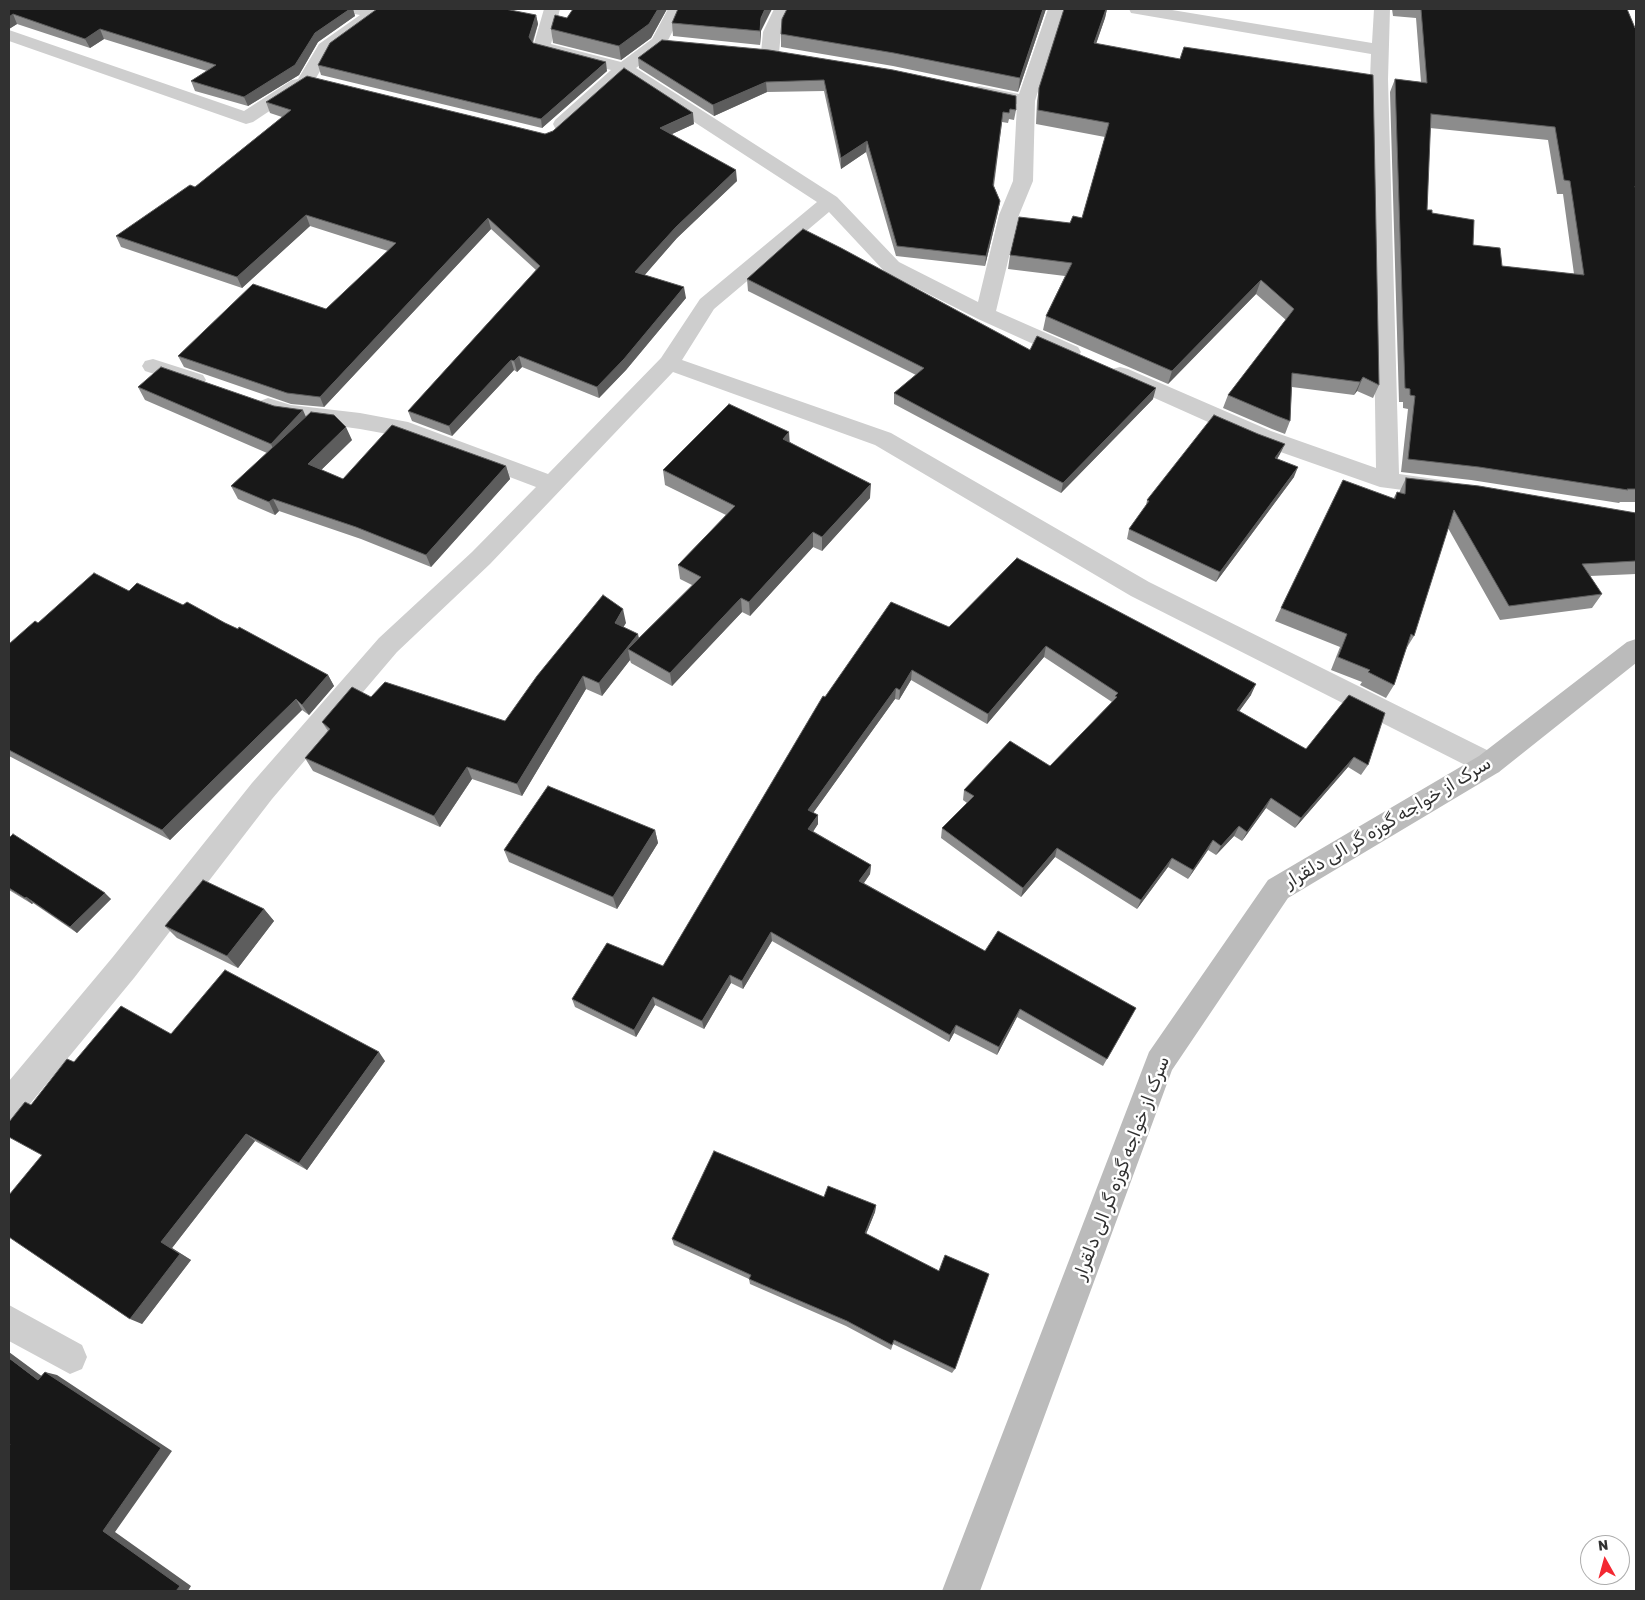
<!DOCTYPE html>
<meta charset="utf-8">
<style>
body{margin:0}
#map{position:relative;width:1645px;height:1600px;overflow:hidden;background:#fff;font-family:Rubik,sans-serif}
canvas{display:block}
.frame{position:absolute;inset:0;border:10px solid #313131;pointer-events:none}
.north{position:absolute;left:1580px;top:1535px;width:50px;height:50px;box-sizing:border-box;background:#fff;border:1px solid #adadad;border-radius:50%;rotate:353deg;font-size:14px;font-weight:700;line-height:20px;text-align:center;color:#313131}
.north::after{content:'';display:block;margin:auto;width:18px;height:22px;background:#f32832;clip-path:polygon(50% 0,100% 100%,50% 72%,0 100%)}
</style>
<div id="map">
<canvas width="1645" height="1600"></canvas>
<div class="frame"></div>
<div class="north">N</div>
</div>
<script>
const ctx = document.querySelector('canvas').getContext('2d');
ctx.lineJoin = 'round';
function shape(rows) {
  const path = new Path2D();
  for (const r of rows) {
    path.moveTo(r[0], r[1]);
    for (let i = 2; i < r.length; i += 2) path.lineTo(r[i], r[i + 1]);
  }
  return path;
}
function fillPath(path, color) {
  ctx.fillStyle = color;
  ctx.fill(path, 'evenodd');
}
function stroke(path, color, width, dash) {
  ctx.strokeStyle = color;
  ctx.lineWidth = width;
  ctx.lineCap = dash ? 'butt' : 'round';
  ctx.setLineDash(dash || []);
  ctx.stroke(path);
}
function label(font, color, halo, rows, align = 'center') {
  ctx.font = font + ' Rubik,"Noto Sans Arabic",sans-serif';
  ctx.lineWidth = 5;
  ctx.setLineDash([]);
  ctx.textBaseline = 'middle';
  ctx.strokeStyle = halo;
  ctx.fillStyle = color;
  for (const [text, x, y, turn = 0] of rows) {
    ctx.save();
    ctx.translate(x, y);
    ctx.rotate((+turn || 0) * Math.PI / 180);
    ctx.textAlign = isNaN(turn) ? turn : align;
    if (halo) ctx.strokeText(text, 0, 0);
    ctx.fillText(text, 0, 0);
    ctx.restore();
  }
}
const street = shape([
 [347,9,377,9,383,13,332,51,313,83,307,84,304,88,253,122,246,124,9,41,9,30,244,111,292,80,298,79,319,44,360,15,349,13,347,9],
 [544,9,560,9,551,44,621,62,652,39,668,9,684,9,665,46,636,68,837,197,899,262,978,302,999,215,1013,181,1017,104,973,95,970,91,973,87,979,86,1019,94,1048,9,1064,9,1035,101,1033,181,1019,215,996,311,1078,347,1081,352,1078,357,1070,359,1062,357,978,319,885,272,829,212,714,309,682,360,891,433,1149,582,1499,756,1503,764,1499,772,1489,775,1479,772,1131,596,875,445,673,372,490,564,397,652,272,799,134,978,20,1116,9,1120,9,1081,112,958,252,783,379,638,472,552,536,487,404,437,360,429,281,418,260,411,257,406,260,401,268,398,291,405,360,413,408,422,548,474,661,358,700,299,817,202,625,77,569,128,562,130,555,128,553,124,555,120,611,70,536,51,533,47,544,9],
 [774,9,790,9,781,32,779,53,776,57,770,58,764,57,761,53,763,32,774,9],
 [1129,9,1166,9,1372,43,1374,9,1390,9,1388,79,1399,474,1449,481,1453,487,1449,493,1441,495,1380,487,1255,443,1112,379,1109,374,1112,369,1120,367,1128,369,1271,431,1376,468,1370,79,1371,54,1137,14,1131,13,1129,9],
 [153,359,203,375,206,380,203,385,195,387,145,371,142,366,145,361,153,359],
 [9,1305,82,1345,87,1357,82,1369,70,1374,9,1341,9,1305]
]);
const secondary = shape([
 [1636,639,1636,663,1499,772,1288,898,1172,1070,980,1591,942,1591,1149,1052,1268,880,1479,756,1627,642,1636,639]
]);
const wall = shape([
 [9,9,353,9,355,16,318,42,299,75,248,106,195,91,191,81,207,71,104,39,90,48,17,24,9,29],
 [573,9,667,9,651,38,621,60,553,43,551,29,567,18],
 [1046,9,1018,92,893,66,781,47,781,34],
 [1064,9,1107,9,1105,18,1096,43,1379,385,1373,398,1357,391,1354,395,1292,387,1290,421,1285,434,1272,429,1223,408,1228,395,1286,320,1256,294,1168,384,1043,330,1046,316,1065,276,1008,269,1010,255,1070,223,1082,218,1105,137,1036,124,1037,101,1039,88],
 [1392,9,1627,9,1635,28,1636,28,1636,502,1620,502,1619,503,1471,480,1401,472,1408,409,1403,408,1403,402,1399,402,1390,92,1395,79,1421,82,1416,18,1393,16],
 [1430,128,1548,140,1557,194,1563,194,1574,274,1502,266,1473,245,1427,210],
 [536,15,538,24,533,43,607,71,542,128,321,75,318,65],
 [672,23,761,31,760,45,673,36],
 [662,40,1016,110,1014,120,1009,119,1008,123,1002,122,994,186,1000,201,998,212,985,266,896,256,866,152,841,169,824,91,767,92,714,116,639,68,638,58],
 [266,102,545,134,694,124,672,134,737,181,677,238,644,275,686,298,626,370,599,398,522,367,517,372,514,370,452,436,412,421,408,411,536,270,491,229,324,407,291,404,184,367,178,356,326,309,388,251,310,226,242,288,121,247,116,236,195,187,282,117,270,113],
 [747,279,1030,350,1153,399,1061,493,894,404,894,393,916,375,748,291],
 [138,387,274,406,306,417,352,440,321,470,343,479,506,466,510,479,431,567,361,539,279,511,275,515,238,499,231,486,267,453,145,400],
 [790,442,870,498,822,551,813,547,750,616,742,612,672,686,631,663,630,660,602,696,586,689,522,796,472,779,440,827,313,771,305,758,328,731,322,722,371,697,505,721,626,623,623,627,639,638,692,585,680,579,678,565,726,515,665,485,663,470],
 [1280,454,1277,459,1294,477,1216,582,1127,539,1129,529,1146,506,1147,500],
 [1406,478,1636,513,1636,574,1590,576,1602,594,1592,608,1500,620,1448,528,1414,636,1406,649,1394,685,1386,698,1360,685,1362,682,1331,670,1340,647,1275,621,1281,608,1393,499,1397,492,1399,493],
 [1017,558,1251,695,1239,711,1306,749,1349,695,1368,765,1361,775,1348,767,1295,828,1266,808,1242,841,1234,836,1216,855,1208,850,1188,879,1168,867,1137,909,1055,857,1021,897,941,838,942,828,967,803,963,800,964,790,1050,766,1112,702,1044,657,987,724,911,680,899,700,895,699,813,813,818,815,818,824,813,831,871,865,870,874,864,883,985,951,1136,1008,1103,1066,1017,1017,997,1055,954,1033,949,1042,772,941,743,989,731,983,704,1029,655,1005,636,1037,575,1007,572,999,663,966,825,697,949,627],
 [129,591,183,605,225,623,328,675,334,686,309,715,302,710,170,840,9,756,9,644,38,623],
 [655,830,658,843,617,909,509,862,504,850],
 [9,838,111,899,77,933,33,903,32,904,9,890],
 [264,909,274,921,238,968,177,938,165,926],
 [171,1034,385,1061,307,1170,255,1141,172,1248,191,1260,142,1324,31,1105,74,1062],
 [824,1197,876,1205,875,1212,866,1234,955,1369,952,1373,893,1344,891,1350,846,1326,750,1284,749,1279,674,1245,672,1239]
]);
const shadedWall = shape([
 [350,9,353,9,355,16,318,42,299,75,248,106,244,97,315,33],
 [658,9,667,9,651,38,621,60,619,46],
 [765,9,772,9,761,31,760,45,760,31,761,18],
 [1043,9,1046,9,1018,92,1020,78],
 [1106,9,1107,9,1105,18,1092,56,1094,43],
 [13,14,17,24,9,29,9,17],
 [536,15,538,24,531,46,529,37],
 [100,29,104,39,90,48,85,39],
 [606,62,607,71,542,128,541,119],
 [766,82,767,92,714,116,713,105],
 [693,113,694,124,661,139,660,128],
 [867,141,866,152,841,169,841,158],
 [736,170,737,181,677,238,637,284,635,272,676,227],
 [1000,201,998,212,985,266,986,256],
 [306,215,310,226,242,288,237,277],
 [488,218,491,229,324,407,320,397],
 [1261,280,1256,294,1168,384,1172,371],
 [684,287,686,298,626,370,599,398,597,387],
 [519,356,522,367,517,372,514,361],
 [511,360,514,370,452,436,449,426],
 [1363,377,1357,391,1354,395,1360,382],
 [1156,388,1153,399,1061,493,1063,483],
 [303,410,309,424,277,458,271,444],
 [346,427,352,440,314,477,308,464],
 [789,432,790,447,783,439],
 [1285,444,1280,454,1271,469,1275,458],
 [506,466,510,479,431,567,426,555],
 [1298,467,1294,477,1216,582,1220,572],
 [871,484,870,498,822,551,822,537],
 [273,499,279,511,275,515,269,502],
 [813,532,813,547,750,616,749,602],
 [741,598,742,612,672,686,670,673],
 [623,609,626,623,617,637,615,623],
 [638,634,641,647,628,649,630,660,602,696,599,683],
 [1046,646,1044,657,987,724,988,714],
 [912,670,911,680,899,700,900,690],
 [328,675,334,686,309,715,302,705],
 [583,676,586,689,522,796,517,784],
 [1256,684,1251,695,1233,720,1237,710],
 [896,688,895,699,808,820,808,810],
 [296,699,302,710,170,840,162,830],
 [1354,757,1348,767,1295,828,1301,818],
 [467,767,472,779,440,827,434,816],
 [1271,798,1266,808,1242,841,1247,832],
 [818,815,818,824,809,838,808,829],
 [1239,826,1234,836,1216,855,1221,846],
 [655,830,658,843,617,909,613,897],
 [1213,840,1208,850,1188,879,1193,870],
 [1057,848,1055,857,1021,897,1023,888],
 [1172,858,1168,867,1137,909,1141,900],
 [871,865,870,874,859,890,859,881],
 [105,893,111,899,77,933,70,927],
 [26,897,33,903,32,904,25,898],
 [264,909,274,921,238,968,227,956],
 [771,932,772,941,743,989,742,981],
 [730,975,731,983,704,1029,702,1021],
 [653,997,655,1005,636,1037,634,1030],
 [1020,1009,1017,1017,997,1055,999,1047],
 [956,1025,954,1033,949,1042,950,1035],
 [379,1052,385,1061,307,1170,299,1163],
 [246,1134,255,1141,172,1248,191,1260,142,1324,130,1319,161,1242],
 [876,1205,875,1212,864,1239,865,1233],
 [9,1352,51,1383,38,1380,9,1358],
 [45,1372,57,1375,172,1451,115,1532,191,1586,188,1591,176,1591,103,1531]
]);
const building = shape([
 [9,9,350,9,315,33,295,65,244,97,191,81,216,65,100,29,85,39,13,14,9,17,9,9],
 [377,9,505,9,536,15,529,37,533,43,606,62,541,119,318,65,330,43,377,9],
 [573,9,658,9,649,24,619,46,551,29,555,15,567,18,573,9],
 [678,9,765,9,761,18,760,31,672,23,678,9],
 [787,9,1043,9,1020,78,894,53,781,34,782,19,787,9],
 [1064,9,1106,9,1094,43,1180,59,1184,47,1373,75,1379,385,1363,377,1360,382,1292,373,1290,421,1277,416,1228,395,1294,309,1261,280,1172,371,1046,316,1072,263,1010,255,1019,217,1070,223,1073,216,1082,218,1109,123,1038,110,1039,88,1064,9],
 [1421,9,1627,9,1635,28,1636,28,1636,186,1635,186,1636,190,1636,489,1627,489,1628,490,1479,467,1408,459,1415,396,1410,395,1410,389,1405,388,1395,79,1427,83,1421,9],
 [1431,114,1555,127,1564,180,1570,181,1584,275,1502,266,1500,248,1473,245,1474,220,1432,213,1432,210,1427,210,1431,114],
 [662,40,769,50,893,70,1016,96,1016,110,1010,109,1009,113,1003,112,993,185,1000,201,986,256,897,246,867,141,841,158,824,80,766,82,713,105,638,58,662,40],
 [624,68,693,113,660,128,736,170,676,227,635,272,684,287,624,359,597,387,519,356,514,361,511,360,449,426,408,411,540,266,488,218,320,397,287,393,178,356,253,284,326,309,396,243,306,215,237,277,116,236,190,185,195,187,291,110,266,102,307,76,545,134,553,131,624,68],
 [803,229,841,248,1030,350,1037,336,1156,388,1063,483,894,393,924,368,747,279,803,229],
 [161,367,274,406,303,410,271,444,138,387,161,367],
 [729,404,789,432,783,439,871,484,822,537,813,532,749,602,741,598,670,673,628,649,701,577,678,565,735,506,663,470,729,404],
 [311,412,334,415,346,427,308,464,343,479,392,425,506,466,426,555,356,527,273,499,269,502,231,486,311,412],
 [1214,415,1258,434,1285,444,1275,458,1298,467,1220,572,1129,529,1149,501,1147,500,1214,415],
 [1406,478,1479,486,1636,513,1636,561,1582,564,1602,594,1509,606,1454,510,1414,636,1411,634,1394,685,1368,672,1370,670,1338,657,1347,634,1281,608,1343,480,1395,499,1397,492,1405,494,1406,478],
 [1017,558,1256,684,1237,710,1306,749,1349,695,1385,713,1368,765,1354,757,1301,818,1271,798,1247,832,1239,826,1221,846,1213,840,1193,870,1172,858,1141,900,1057,848,1023,888,942,828,974,796,964,790,1010,741,1050,766,1117,697,1115,696,1118,693,1046,646,988,714,912,670,900,690,896,688,808,810,818,815,808,829,871,865,859,881,985,951,998,931,1136,1008,1107,1059,1020,1009,999,1047,956,1025,950,1035,771,932,742,981,730,975,702,1021,653,997,634,1030,572,999,607,943,663,966,823,696,825,697,891,602,949,627,1017,558],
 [94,573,129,591,137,583,183,605,187,602,225,623,238,629,239,627,328,675,302,705,296,699,162,830,9,750,9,644,35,621,38,623,94,573],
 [603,595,623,609,615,623,638,634,599,683,583,676,517,784,467,767,434,816,305,758,330,729,322,722,352,687,371,697,385,682,505,721,537,676,603,595],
 [548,786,655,830,613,897,504,850,548,786],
 [13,834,105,893,70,927,26,897,25,898,9,888,9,838,13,834],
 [203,880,264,909,227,956,165,926,203,880],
 [225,970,379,1052,299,1163,246,1134,161,1242,180,1254,130,1319,9,1237,9,1195,42,1155,9,1137,9,1122,25,1102,31,1105,67,1059,74,1062,121,1006,171,1034,225,970],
 [714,1151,824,1197,828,1186,876,1205,865,1233,939,1271,945,1255,989,1274,955,1369,894,1340,892,1345,847,1321,749,1279,751,1275,672,1239,714,1151],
 [9,1358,38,1380,45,1372,161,1448,103,1531,180,1586,176,1591,9,1591,9,1446,10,1444,9,1443,9,1358]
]);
const streetNames = [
 ["سرک از خواجه گوزه گر الی دلقرار",1388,823,-31],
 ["سرک از خواجه گوزه گر الی دلقرار",1122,1168,-69]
];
fillPath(street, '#cecece');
fillPath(secondary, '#bbb');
fillPath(wall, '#8c8c8c');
fillPath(shadedWall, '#5d5d5d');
fillPath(building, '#181818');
stroke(building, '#5d5d5d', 1);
label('18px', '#313131', '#fff', streetNames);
</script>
